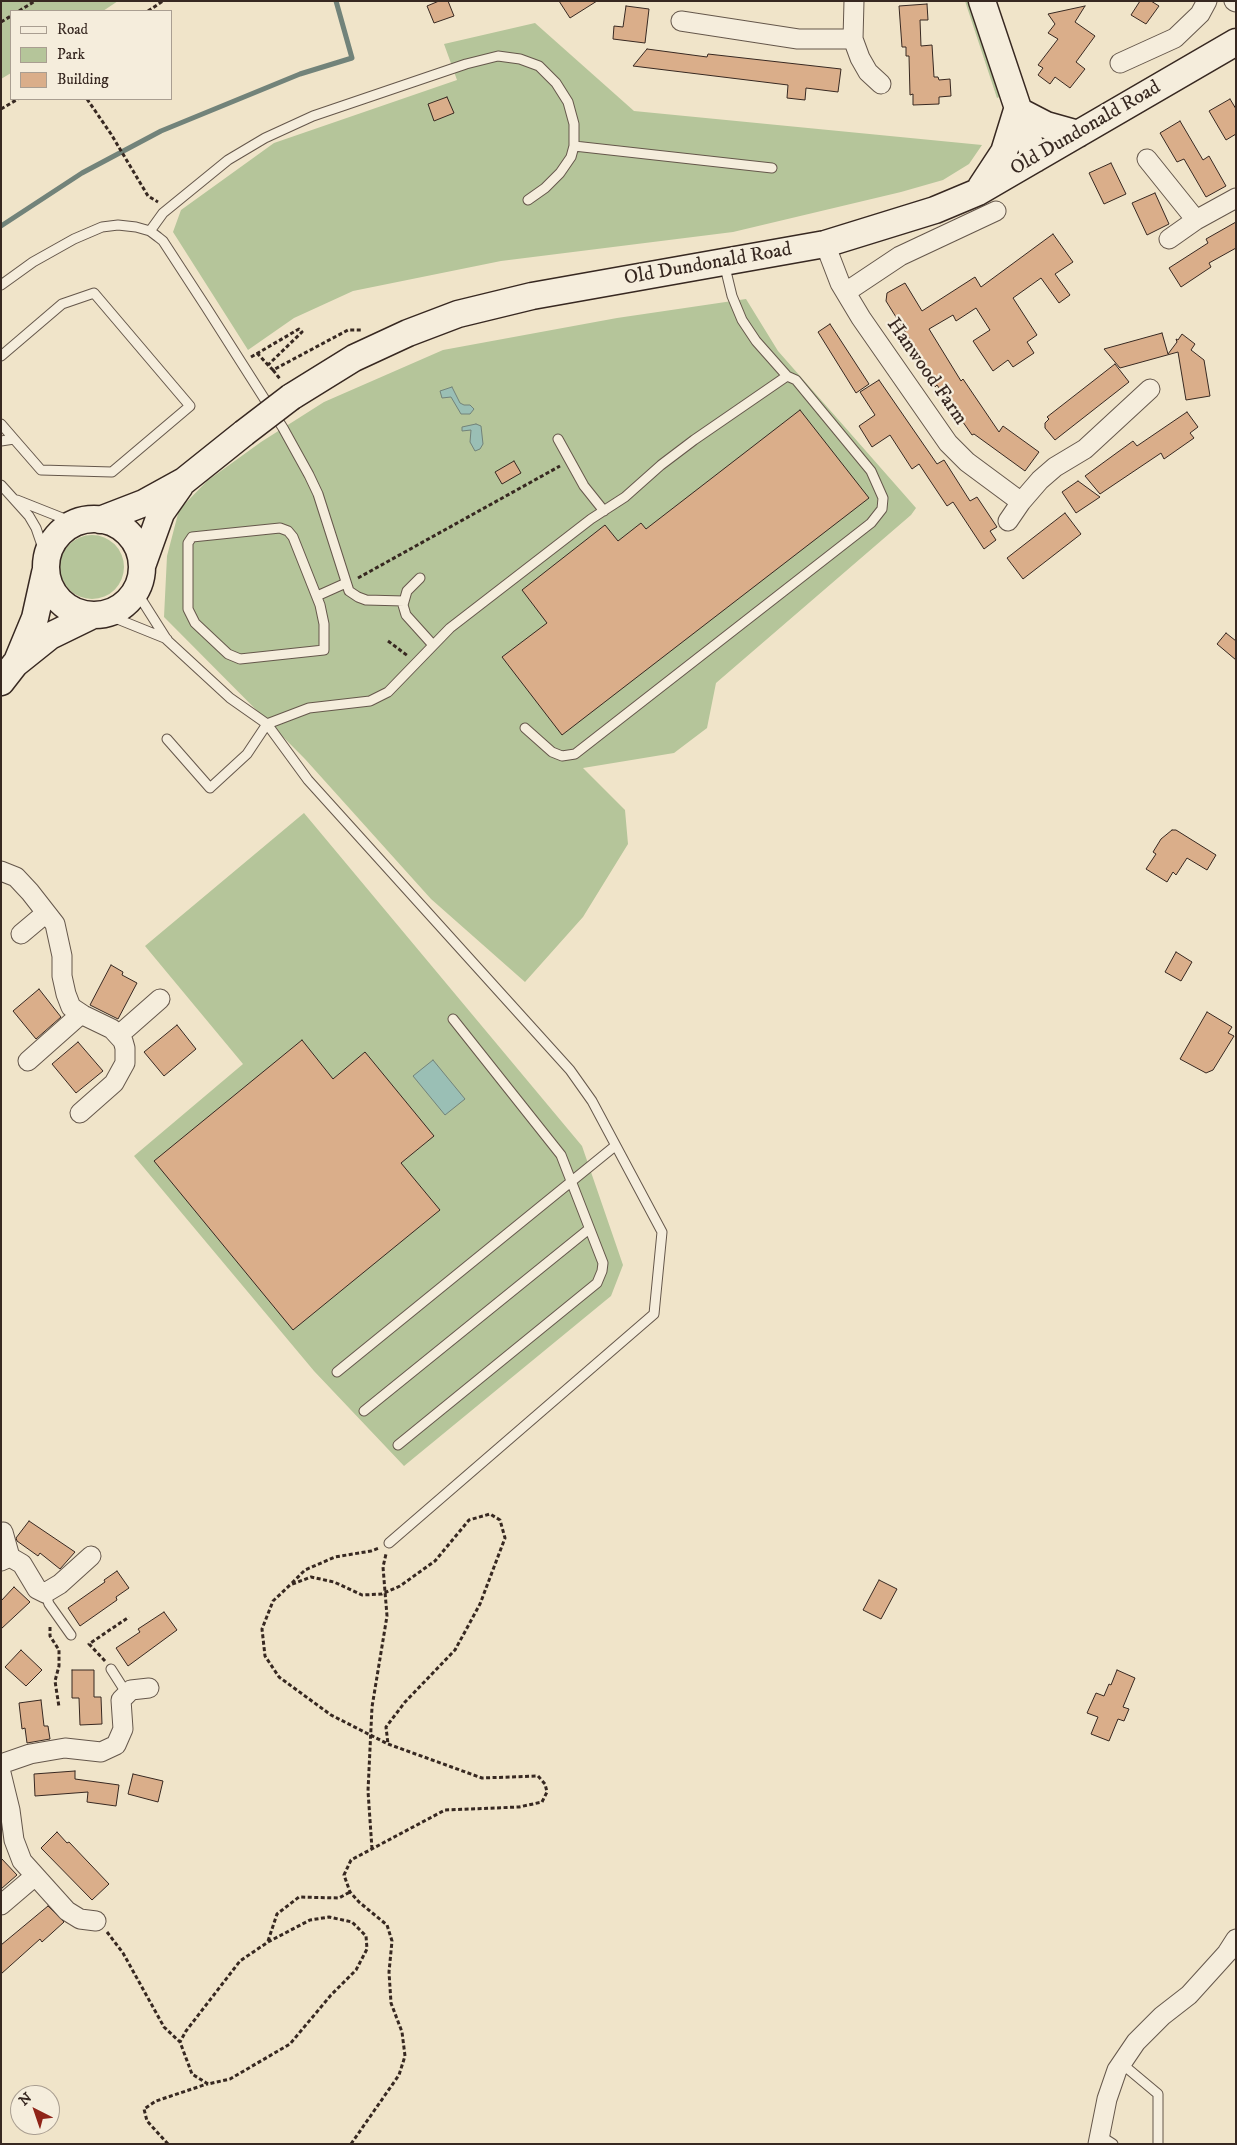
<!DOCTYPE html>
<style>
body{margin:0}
#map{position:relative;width:1237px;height:2145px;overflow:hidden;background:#f0e4c9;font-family:"IM FELL DW Pica",serif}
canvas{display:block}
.frame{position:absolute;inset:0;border:2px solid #372821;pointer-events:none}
.legend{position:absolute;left:10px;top:10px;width:162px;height:90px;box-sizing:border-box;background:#f5eddc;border:1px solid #a99e91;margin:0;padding:6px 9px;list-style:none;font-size:15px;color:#372821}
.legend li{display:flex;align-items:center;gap:10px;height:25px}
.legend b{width:25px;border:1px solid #a99e91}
.north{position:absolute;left:10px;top:2085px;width:50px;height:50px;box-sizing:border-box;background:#f5eddc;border:1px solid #a99e91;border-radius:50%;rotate:319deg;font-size:14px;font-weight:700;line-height:20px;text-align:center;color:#372821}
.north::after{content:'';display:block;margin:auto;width:18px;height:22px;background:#8f2418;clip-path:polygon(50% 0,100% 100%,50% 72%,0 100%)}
</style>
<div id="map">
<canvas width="1237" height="2145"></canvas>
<div class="frame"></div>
<ul class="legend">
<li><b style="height:6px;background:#f5eddc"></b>Road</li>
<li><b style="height:14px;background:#b5c59a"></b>Park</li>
<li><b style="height:14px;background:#daae8a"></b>Building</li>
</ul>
<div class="north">N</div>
</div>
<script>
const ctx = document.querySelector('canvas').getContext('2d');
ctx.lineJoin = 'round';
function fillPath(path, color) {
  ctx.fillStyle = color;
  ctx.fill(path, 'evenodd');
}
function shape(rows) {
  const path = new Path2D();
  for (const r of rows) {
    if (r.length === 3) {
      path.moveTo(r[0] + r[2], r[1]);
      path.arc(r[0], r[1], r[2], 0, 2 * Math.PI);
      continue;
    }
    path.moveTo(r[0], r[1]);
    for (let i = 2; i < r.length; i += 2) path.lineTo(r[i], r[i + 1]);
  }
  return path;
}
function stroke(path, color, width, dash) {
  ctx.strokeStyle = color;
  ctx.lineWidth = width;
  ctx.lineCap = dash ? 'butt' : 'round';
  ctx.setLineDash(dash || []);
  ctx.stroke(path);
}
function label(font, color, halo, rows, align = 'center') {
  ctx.font = font + ' "IM FELL DW Pica",serif';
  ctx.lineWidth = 4.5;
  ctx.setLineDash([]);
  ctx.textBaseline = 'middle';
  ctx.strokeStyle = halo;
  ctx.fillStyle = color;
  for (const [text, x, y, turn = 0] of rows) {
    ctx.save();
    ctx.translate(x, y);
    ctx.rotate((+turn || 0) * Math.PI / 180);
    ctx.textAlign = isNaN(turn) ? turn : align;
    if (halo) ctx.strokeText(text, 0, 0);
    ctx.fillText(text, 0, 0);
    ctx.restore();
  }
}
const green = shape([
 [1,1,118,1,103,11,11,11,11,73,1,79],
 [965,1,971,1,1002,96,997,98],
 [535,23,634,111,982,145,969,164,943,180,901,192,733,232,501,261,353,291,294,318,248,350,173,232,181,210,274,143,457,80,444,44],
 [746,299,778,351,916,508,911,515,716,683,707,728,674,753,583,768,625,810,628,844,583,917,525,982,431,899,305,759,164,617,167,556,179,510,207,481,261,442,324,402,443,350,617,318],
 [92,567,32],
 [304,813,582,1146,623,1265,611,1296,404,1466,314,1371,134,1156,243,1064,145,946]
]);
const water = shape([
 [452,387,460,403,464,405,470,405,474,409,470,414,461,414,451,397,442,398,440,391,452,387],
 [476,424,481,426,483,444,480,449,475,451,470,442,471,430,462,431,462,427,476,424],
 [433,1060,465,1099,445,1115,413,1076,433,1060]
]);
const stream = shape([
 [1,226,82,173,161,131,300,74,352,58,336,1]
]);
const building = shape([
 [439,1,448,1,454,16,434,23,427,6,439,1],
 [559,1,597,1,570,18,559,1],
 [1140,1,1151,1,1159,6,1146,24,1131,15,1140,1],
 [927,4,928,20,920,20,921,46,932,45,934,77,938,77,939,80,950,79,951,96,939,97,939,104,913,105,913,94,910,95,909,56,906,56,906,47,902,47,899,6,927,4],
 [626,6,649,9,645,43,613,39,614,26,623,27,626,6],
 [1085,6,1075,22,1095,36,1076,62,1085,69,1070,88,1055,77,1050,84,1038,75,1043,68,1038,65,1058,39,1048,33,1055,24,1048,14,1085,6],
 [647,49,707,57,708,54,841,69,838,92,806,88,805,100,787,98,788,85,633,66,647,49],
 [447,97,454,113,434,121,428,104,447,97],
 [1230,99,1236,109,1236,134,1226,140,1209,111,1230,99],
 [1180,121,1203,160,1209,156,1226,186,1206,197,1184,159,1177,162,1160,133,1180,121],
 [1111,163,1126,194,1104,204,1089,173,1111,163],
 [1155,193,1169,224,1147,235,1132,203,1155,193],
 [1236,222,1236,248,1209,263,1211,267,1181,287,1169,268,1208,243,1206,239,1236,222],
 [1053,234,1073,262,1055,274,1070,295,1059,303,1041,278,1013,298,1037,335,1027,342,1034,353,1013,367,1008,360,993,371,973,341,990,330,976,308,956,321,953,315,929,329,961,381,963,379,999,432,1003,426,1039,452,1025,471,974,434,972,435,937,385,935,387,916,356,919,354,886,301,887,293,905,283,922,311,975,277,981,287,1053,234],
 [830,324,869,384,856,393,818,332,830,324],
 [1162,333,1168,354,1177,342,1176,339,1178,340,1182,334,1195,344,1191,350,1204,360,1210,396,1186,400,1178,352,1120,368,1104,349,1162,333],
 [1115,364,1129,382,1055,440,1045,428,1045,423,1049,419,1047,417,1115,364],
 [879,380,937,464,944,460,970,501,977,497,997,527,990,531,996,540,984,549,953,502,947,506,919,464,912,469,890,435,872,447,859,426,875,415,860,392,879,380],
 [800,410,869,498,562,735,502,657,547,623,522,590,605,525,618,541,641,523,646,529,800,410],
 [1187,412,1198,427,1190,433,1194,438,1164,459,1161,453,1100,494,1085,476,1133,441,1137,446,1187,412],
 [514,461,521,473,502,484,495,472,514,461],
 [1078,481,1100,497,1076,513,1062,492,1078,481],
 [1065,513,1081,534,1023,579,1007,558,1065,513],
 [1226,633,1236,641,1236,660,1217,644,1226,633],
 [1172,830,1176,830,1216,855,1207,870,1187,858,1176,875,1173,872,1167,882,1146,869,1156,854,1153,852,1161,839,1172,830],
 [1176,952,1192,962,1181,981,1165,972,1176,952],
 [111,965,123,972,122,975,137,983,118,1019,90,1005,111,965],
 [39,989,61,1017,36,1039,13,1011,39,989],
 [1207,1012,1232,1027,1228,1033,1234,1036,1213,1070,1206,1073,1180,1059,1207,1012],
 [177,1025,196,1049,164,1076,144,1052,177,1025],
 [302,1040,333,1079,365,1052,434,1136,401,1163,440,1210,293,1330,154,1161,302,1040],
 [78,1042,103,1071,76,1093,52,1064,78,1042],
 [29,1521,75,1552,60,1569,40,1553,38,1556,17,1541,16,1538,29,1521],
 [117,1571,129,1588,116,1597,117,1600,80,1626,68,1608,105,1582,104,1580,117,1571],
 [879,1580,897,1589,881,1619,863,1610,879,1580],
 [14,1587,30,1602,1,1629,1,1601,14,1587],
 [164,1612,177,1630,128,1666,116,1648,140,1632,138,1629,164,1612],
 [21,1650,42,1670,26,1686,5,1667,21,1650],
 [72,1670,94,1670,94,1697,101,1697,102,1724,80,1725,79,1698,72,1698,72,1670],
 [1117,1670,1135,1678,1123,1707,1129,1709,1124,1721,1118,1719,1109,1741,1091,1734,1098,1717,1087,1713,1096,1693,1104,1696,1109,1684,1111,1685,1117,1670],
 [41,1700,44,1726,48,1726,50,1739,27,1743,25,1728,22,1729,19,1703,41,1700],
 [75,1771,75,1779,119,1785,116,1806,87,1802,88,1792,35,1796,34,1774,75,1771],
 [133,1774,163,1781,158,1802,128,1794,133,1774],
 [57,1832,67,1843,69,1842,109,1884,92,1900,41,1848,57,1832],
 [1,1858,17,1875,1,1889,1,1858],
 [48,1906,64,1922,42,1942,40,1939,1,1974,1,1945,48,1906]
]);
const path = shape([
 [19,11,35,1],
 [148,11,163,1],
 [1,22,11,16],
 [87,99,111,134,148,196,158,202],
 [1,109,18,99],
 [257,353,268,365],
 [251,357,299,329,302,332,268,365,273,370,348,330,362,330],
 [273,370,280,379],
 [358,578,560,466],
 [388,641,408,656],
 [292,1583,305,1570,335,1557,371,1551,379,1548],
 [50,1627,50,1636,59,1650,59,1666,55,1681,59,1707],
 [105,1661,89,1644,129,1617],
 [372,1849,368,1791,372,1707,387,1616,383,1567,386,1554],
 [107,1932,123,1953,164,2027,180,2042,192,2074,208,2084,230,2079,290,2044,331,1995,356,1970,367,1949,366,1936,352,1922,329,1917,310,1920,268,1942,240,1961,186,2031,180,2042],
 [268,1941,277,1914,299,1897,339,1898,350,1892],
 [168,2144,147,2121,144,2109,156,2101,207,2084],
 [351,2144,399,2075,405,2056,402,2032,391,2003,389,1972,392,1941,387,1925,359,1902,350,1892,344,1875,351,1860,445,1810,519,1807,542,1802,547,1792,545,1784,538,1776,482,1778,388,1744,331,1715,279,1677,265,1656,262,1629,273,1601,290,1585,311,1577,334,1582,362,1595,382,1594,400,1586,435,1561,469,1520,490,1514,500,1520,505,1538,480,1604,455,1650,405,1702,386,1727,388,1744]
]);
const lane = shape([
 [574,146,772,168],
 [150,231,163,213,228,160,265,138,313,116,466,64,498,56,520,59,539,66,556,83,568,102,574,124,574,146,571,157,560,173,545,188,528,200],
 [1,285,33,262,74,239,102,227,118,225,136,227,150,231,158,237,163,241,206,307,283,428,309,475,318,494,349,591,358,597,366,600,404,601],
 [1,356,62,304,94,293,190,406,112,472,41,470,14,439,1,441],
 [1,424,14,439],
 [558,439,584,486,604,511],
 [1,485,29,516,36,528,46,557],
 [17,500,75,523],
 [280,528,288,531,293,537,320,605,324,624,324,650,240,659,228,654,195,623,188,609,188,543,192,537,280,528],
 [420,578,407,591,403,605,406,615,433,645],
 [136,591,167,640,230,698,267,724,308,780,570,1070,592,1101,662,1232,654,1314,389,1543],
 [317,596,346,583],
 [105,614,167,639],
 [525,728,552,752,562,756,575,754,871,523,882,509,883,498,871,471,796,380,787,376],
 [167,739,210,788,247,754,267,724,309,708,370,701,388,692,450,628,591,519,625,497,661,465,694,440,787,376,756,341,742,320,732,296,724,263],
 [337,1372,615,1146],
 [364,1411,589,1229],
 [398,1445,597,1283,602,1271,603,1263,561,1155,453,1019],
 [45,1593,49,1604,71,1635],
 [111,1669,127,1694],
 [1121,2063,1158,2094,1158,2144],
 [1099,2135,1113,2144]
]);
const street = shape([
 [854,1,853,39,860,58,868,72,881,84],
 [1234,1,1236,2],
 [681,21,798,39,853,39],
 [1120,63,1175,38,1200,14,1207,1],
 [1147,159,1196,220],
 [1169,239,1196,220,1236,198],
 [825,244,840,283,861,318,948,443,967,462,1021,502,1040,480,1055,467,1085,449,1150,389],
 [846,292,900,256,996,211],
 [1008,521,1021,502],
 [1,871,16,877,30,892,55,924,62,956,62,976,66,994,71,1007,83,1015,112,1029,123,1041,125,1048,125,1063,114,1083,80,1113],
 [21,934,46,913],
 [119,1035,160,999],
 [28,1061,81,1014],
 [3,1532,10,1557],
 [1,1561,10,1557,22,1564,37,1589,45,1593,60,1584,91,1556],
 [1,1764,30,1754,65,1748,101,1752,116,1745,123,1729,121,1700,131,1690,149,1688],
 [1,1773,10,1810,14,1840,22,1861,67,1911,80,1919,96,1921],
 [1,1905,35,1876],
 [1098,2144,1107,2099,1117,2070,1136,2042,1162,2016,1189,1995,1227,1953,1236,1939]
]);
const secondary = shape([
 [982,1,1035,159],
 [981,187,1004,152,1017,110,1046,125,1078,134],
 [291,397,354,358,408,333,458,314,532,296,825,244,935,210,978,192,1002,178,1236,42],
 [94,567,48],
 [100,520,144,503,184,481,244,433],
 [142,566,161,513,180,486],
 [18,659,35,618,45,573],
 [1,682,15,664,50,636,91,616]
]);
const secondaryBridge = shape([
 [244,433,291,397]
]);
const streetNames = [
 ["Old Dundonald Road",1086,129,-30],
 ["Old Dundonald Road",708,265,-10],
 ["Hanwood Farm",926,372,55]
];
fillPath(green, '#b5c59a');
fillPath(water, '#9abfb5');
stroke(water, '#72837a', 1);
stroke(stream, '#72837a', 5);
fillPath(building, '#daae8a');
stroke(building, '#372821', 1);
stroke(lane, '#65574b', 11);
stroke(street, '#65574b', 21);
stroke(secondary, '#372821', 29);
stroke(path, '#372821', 3, [4, 2.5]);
stroke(lane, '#f5eddc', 9);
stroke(street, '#f5eddc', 19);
stroke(secondary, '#f5eddc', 26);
stroke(secondaryBridge, '#372821', 29, []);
stroke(secondaryBridge, '#f5eddc', 26);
label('20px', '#372821', '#f5eddc', streetNames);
</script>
